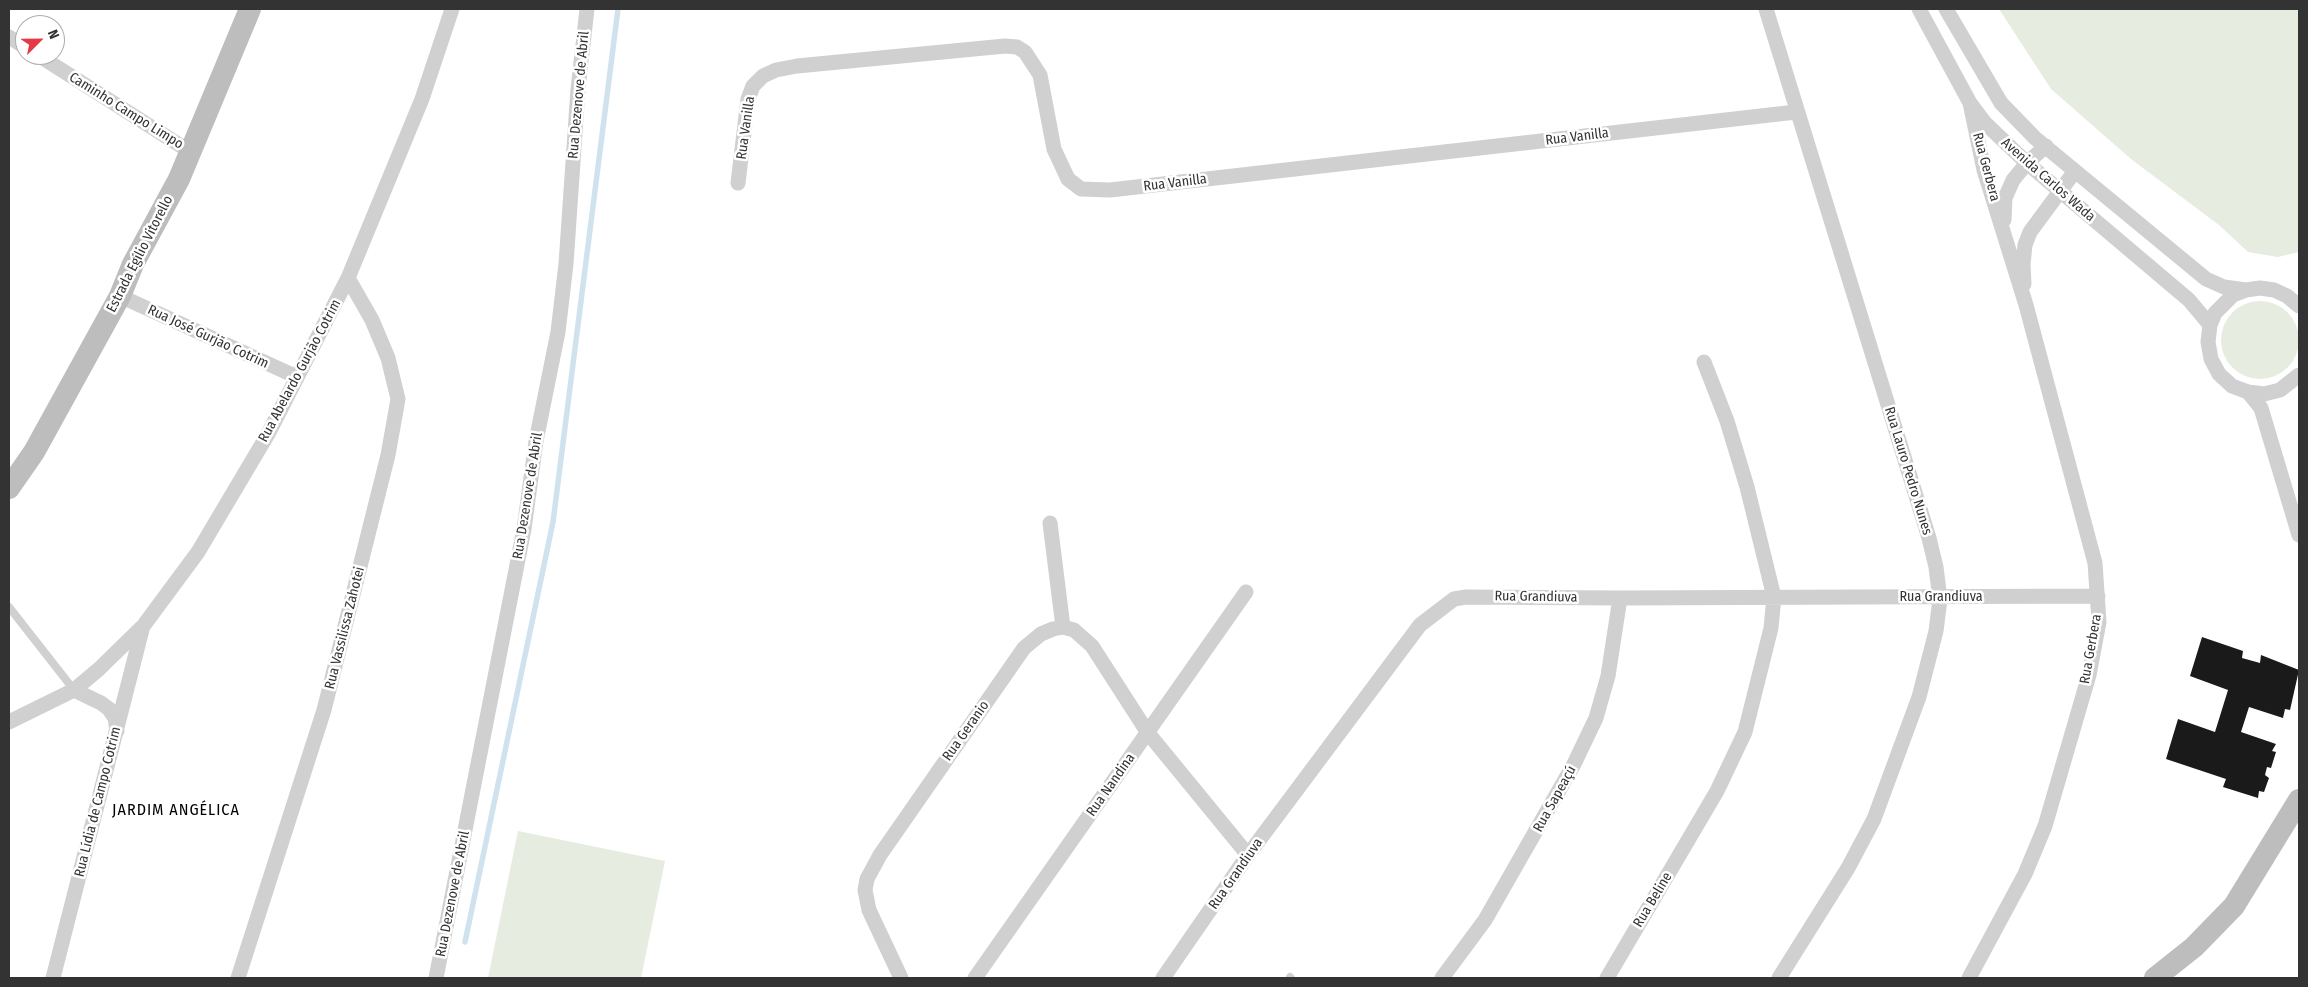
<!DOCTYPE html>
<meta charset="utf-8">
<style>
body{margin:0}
#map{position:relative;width:2308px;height:987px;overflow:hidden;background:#fff;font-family:"Fira Sans Condensed",sans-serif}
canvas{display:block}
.frame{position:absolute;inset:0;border:10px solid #333;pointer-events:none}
.north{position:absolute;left:15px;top:15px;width:50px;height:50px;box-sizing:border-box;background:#fff;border:1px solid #adadad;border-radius:50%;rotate:67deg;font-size:14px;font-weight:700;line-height:20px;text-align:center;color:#333}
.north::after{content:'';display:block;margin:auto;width:18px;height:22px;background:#e63946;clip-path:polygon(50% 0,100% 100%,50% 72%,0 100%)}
</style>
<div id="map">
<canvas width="2308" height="987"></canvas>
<div class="frame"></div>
<div class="north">N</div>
</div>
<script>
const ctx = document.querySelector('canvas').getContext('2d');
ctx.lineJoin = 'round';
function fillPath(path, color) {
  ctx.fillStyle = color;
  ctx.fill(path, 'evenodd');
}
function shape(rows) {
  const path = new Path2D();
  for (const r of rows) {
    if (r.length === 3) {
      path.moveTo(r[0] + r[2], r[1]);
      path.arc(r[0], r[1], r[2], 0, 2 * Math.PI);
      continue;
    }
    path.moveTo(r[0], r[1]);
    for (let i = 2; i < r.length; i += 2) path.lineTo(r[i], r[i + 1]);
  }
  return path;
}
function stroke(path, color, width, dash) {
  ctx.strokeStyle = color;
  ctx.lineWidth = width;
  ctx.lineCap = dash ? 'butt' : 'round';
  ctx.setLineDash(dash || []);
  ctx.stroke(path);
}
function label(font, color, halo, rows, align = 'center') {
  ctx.font = font + ' "Fira Sans Condensed",sans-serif';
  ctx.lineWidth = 5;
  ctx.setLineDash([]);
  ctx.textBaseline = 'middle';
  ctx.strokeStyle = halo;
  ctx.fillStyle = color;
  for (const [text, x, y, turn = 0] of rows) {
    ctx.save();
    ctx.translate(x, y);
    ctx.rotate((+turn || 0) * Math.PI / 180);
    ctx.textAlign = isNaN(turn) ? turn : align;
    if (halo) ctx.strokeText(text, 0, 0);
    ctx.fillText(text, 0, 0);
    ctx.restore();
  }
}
const green = shape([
 [1999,9,2299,9,2299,252,2278,257,2248,252,2219,225,2131,159,2051,89],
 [2260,340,39],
 [518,831,665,861,641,978,488,978]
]);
const stream = shape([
 [465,942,553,522,618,9]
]);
const building = shape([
 [2202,637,2243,651,2242,658,2260,663,2261,655,2299,670,2290,710,2285,709,2283,718,2249,707,2241,732,2276,744,2272,751,2276,752,2271,768,2267,767,2265,775,2269,778,2264,792,2259,791,2258,798,2223,787,2226,779,2166,759,2178,719,2215,732,2228,690,2190,676]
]);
const lane = shape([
 [9,607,74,690],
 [1290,977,1291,978]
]);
const street = shape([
 [1766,9,1929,538,1936,567,1940,599,1936,631,1919,697,1874,819,1848,868,1779,978],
 [1919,9,1970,103,1985,123,2027,163,2189,300,2210,325],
 [1946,9,2001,103,2035,138,2206,279,2224,287,2246,290],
 [9,37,25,47],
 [38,55,189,151],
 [738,183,748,99,753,86,763,76,776,70,797,66,1005,46,1017,47,1025,52,1040,75,1054,149,1068,179,1081,189,1110,190,1796,112],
 [2004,220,2005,198,2013,180,2027,163,2046,146],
 [2024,284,2023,264,2025,245,2030,232,2075,171],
 [120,296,297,377],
 [2299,306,2287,296,2274,290,2260,288,2246,290,2233,295,2215,313,2210,325,2208,342,2211,359,2219,374,2232,386,2248,392,2264,394,2280,390,2299,375],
 [2248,392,2261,408,2299,535],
 [1050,523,1063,627],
 [74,690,101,703,109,709,115,718,117,731],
 [9,722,74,690,99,669,144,625,198,552,268,434,348,278,422,99,452,9],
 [53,978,143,626],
 [238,978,324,710,388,455,398,399,388,358,372,320,348,278],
 [436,978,524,529,536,441,558,332,566,264,578,89,587,9],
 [901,978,869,910,865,890,867,879,880,855,1024,648,1041,634,1053,629,1063,627,1074,630,1092,646,1148,733,1248,855],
 [975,978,1246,592],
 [1163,978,1248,855,1420,625,1454,599,1466,597,1620,598,2098,596],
 [1442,978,1485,920,1574,764,1596,718,1608,676,1620,598],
 [1607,978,1717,791,1745,732,1771,628,1774,597,1747,487,1727,421,1704,362],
 [1969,978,2025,874,2045,826,2089,675,2099,622,2095,563,2026,305,1984,170,1970,103]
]);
const secondary = shape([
 [9,488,34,452,120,296,133,264,179,179,250,9],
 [2155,978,2194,947,2234,906,2299,800]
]);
const streetNames = [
 ["Rua Dezenove de Abril",579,95,-85],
 ["Caminho Campo Limpo",126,111,32],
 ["Rua Vanilla",746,128,-82],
 ["Rua Vanilla",1577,137,-7],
 ["Rua Gerbera",1986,167,75],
 ["Avenida Carlos Wada",2048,180,41],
 ["Rua Vanilla",1175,183,-7],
 ["Estrada Egílio Vitorello",140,254,-63],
 ["Rua José Gurjão Cotrim",208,337,25],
 ["Rua Abelardo Gurjão Cotrim",300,371,-62],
 ["Rua Lauro Pedro Nunes",1908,471,73],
 ["Rua Dezenove de Abril",528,496,-81],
 ["Rua Grandiuva",1536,597,1],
 ["Rua Grandiuva",1941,597],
 ["Rua Vassilissa Zahotei",345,628,-76],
 ["Rua Gerbera",2091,649,-80],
 ["Rua Geranio",966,731,-55],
 ["Rua Nandina",1111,785,-55],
 ["Rua Sapeaçú",1555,799,-61],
 ["Rua Lídia de Campo Cotrim",98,802,-76],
 ["Rua Grandiuva",1236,874,-55],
 ["Rua Dezenove de Abril",453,894,-79],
 ["Rua Beline",1653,900,-59]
];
const quarterNames = [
 ["JARDIM ANGÉLICA",176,811]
];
fillPath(green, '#e6ecdf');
stroke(stream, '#cfe2ee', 5.5);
fillPath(building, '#1a1a1a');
stroke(lane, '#d0d0d0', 8);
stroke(street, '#d0d0d0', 15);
stroke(secondary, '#bdbdbd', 22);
label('14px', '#333', '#fff', streetNames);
ctx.letterSpacing = '1px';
label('16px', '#000', '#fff', quarterNames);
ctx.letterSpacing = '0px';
</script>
